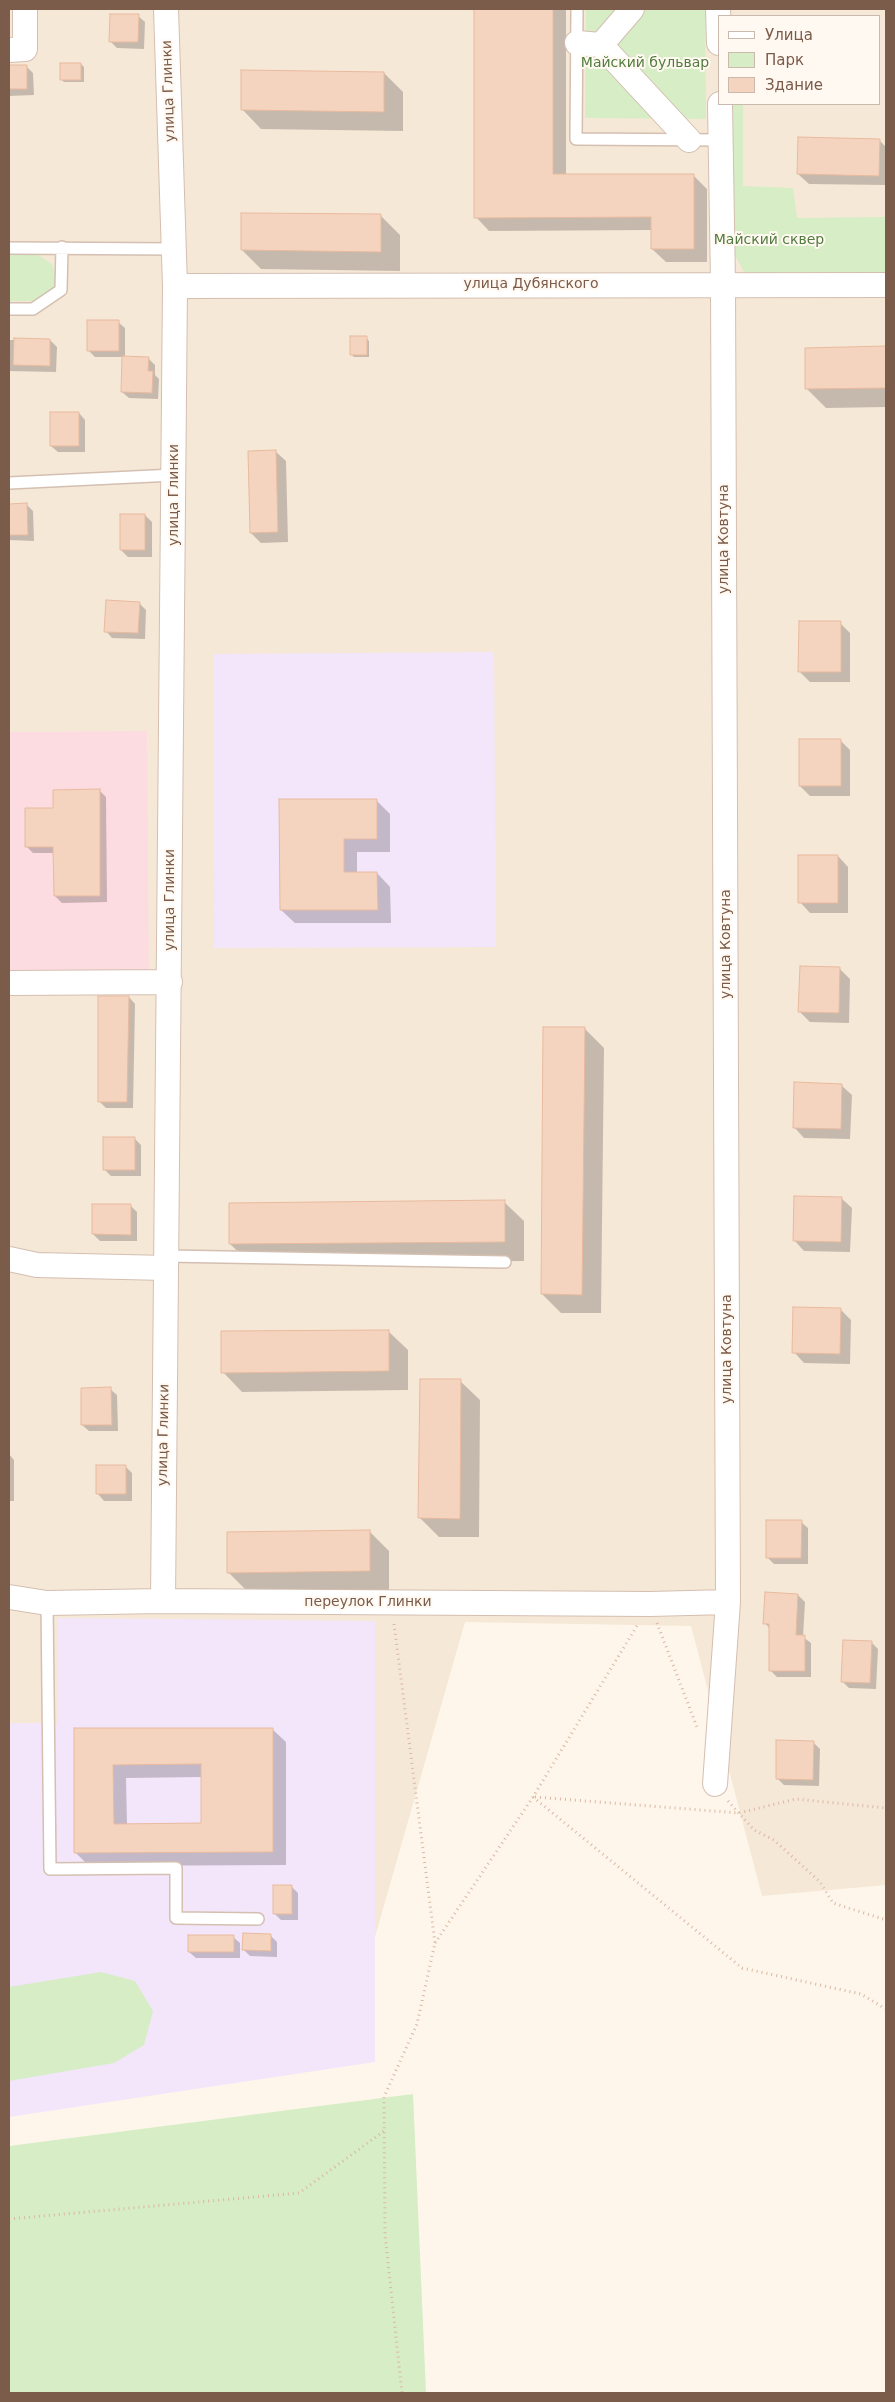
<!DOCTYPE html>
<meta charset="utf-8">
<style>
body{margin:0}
#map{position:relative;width:895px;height:2402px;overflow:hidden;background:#fef6ea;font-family:"DejaVu Sans",sans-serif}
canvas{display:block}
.frame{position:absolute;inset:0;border:10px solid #7b5b4a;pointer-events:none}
.legend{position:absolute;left:718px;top:15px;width:162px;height:90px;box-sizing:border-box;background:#fff9f1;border:1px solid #cabaae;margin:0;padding:6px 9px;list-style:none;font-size:15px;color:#7b5b4a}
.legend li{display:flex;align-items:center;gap:10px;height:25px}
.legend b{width:25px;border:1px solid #cabaae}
</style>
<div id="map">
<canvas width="895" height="2402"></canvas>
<div class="frame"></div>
<ul class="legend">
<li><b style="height:6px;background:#fff"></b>Улица</li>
<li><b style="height:14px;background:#d6edc6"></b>Парк</li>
<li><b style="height:14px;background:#f5d4bf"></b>Здание</li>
</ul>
</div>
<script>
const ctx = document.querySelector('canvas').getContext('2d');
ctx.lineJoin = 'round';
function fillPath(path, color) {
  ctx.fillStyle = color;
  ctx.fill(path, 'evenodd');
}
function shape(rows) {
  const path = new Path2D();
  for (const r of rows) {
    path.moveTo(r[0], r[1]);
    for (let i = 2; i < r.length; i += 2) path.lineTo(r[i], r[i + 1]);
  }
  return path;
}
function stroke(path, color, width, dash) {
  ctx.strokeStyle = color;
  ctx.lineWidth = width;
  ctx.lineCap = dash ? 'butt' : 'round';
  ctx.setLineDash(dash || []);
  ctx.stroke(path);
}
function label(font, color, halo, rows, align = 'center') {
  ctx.font = font + ' "DejaVu Sans",sans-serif';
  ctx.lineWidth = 4;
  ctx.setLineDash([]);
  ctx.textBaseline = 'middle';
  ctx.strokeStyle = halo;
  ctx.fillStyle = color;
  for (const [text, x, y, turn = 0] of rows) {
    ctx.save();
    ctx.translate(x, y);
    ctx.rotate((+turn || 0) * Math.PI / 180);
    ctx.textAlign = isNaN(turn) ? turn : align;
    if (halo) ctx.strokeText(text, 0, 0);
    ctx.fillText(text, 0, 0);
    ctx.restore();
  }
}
const residential = shape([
 [9,9,886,9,886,1885,762,1896,691,1626,465,1622,339,2063,9,2094],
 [719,16,879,16,879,104,719,104]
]);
const education = shape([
 [494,652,496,947,214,948,213,654],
 [57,1618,375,1621,375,2062,9,2117,9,1723,58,1723]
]);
const medical = shape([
 [147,731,149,975,9,976,9,732]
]);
const green = shape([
 [586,9,705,9,706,119,585,118],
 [732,104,743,104,743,186,793,188,797,218,886,217,886,278,747,277,732,250],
 [9,255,38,255,52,264,56,278,52,291,36,301,9,301],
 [101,1972,135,1981,153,2011,144,2045,114,2063,9,2081,9,1987],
 [413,2094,426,2393,9,2393,9,2146]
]);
const shadow = shape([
 [476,9,566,9,566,175,693,175,707,189,707,262,666,262,652,249,652,230,489,231,476,217],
 [138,16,145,22,144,49,117,48,110,41],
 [81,64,84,67,84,82,64,82,61,79],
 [9,66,26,66,33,73,34,95,9,96],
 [384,73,403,92,403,131,261,129,242,109],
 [879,140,886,147,886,185,809,184,798,174],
 [381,216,400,235,400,271,261,269,242,250],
 [118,322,125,328,125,357,148,358,155,365,155,375,159,379,158,399,129,398,122,392,124,357,95,357,89,351],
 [366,338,369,341,369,357,354,357,351,354],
 [9,340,50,340,57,347,56,372,9,371],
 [886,347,886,407,826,408,807,389,806,349],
 [79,413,85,420,85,452,58,452,51,446],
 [275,451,286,461,288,542,261,543,251,533],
 [9,505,27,505,33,511,34,541,9,540],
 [145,515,152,522,152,557,128,557,121,550],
 [139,603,146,610,145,639,112,638,106,631],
 [840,623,850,633,850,682,810,682,800,672],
 [840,740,850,750,850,796,810,796,800,786],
 [100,791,106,797,107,902,62,903,55,896,55,853,33,853,26,846,54,809],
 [376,800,390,814,390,852,357,852,357,873,377,873,390,887,391,923,295,923,281,910],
 [838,856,848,867,848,913,810,913,800,902],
 [839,968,850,979,849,1023,810,1022,800,1012],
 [129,997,135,1004,133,1108,106,1108,99,1101],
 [584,1028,604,1048,601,1313,561,1313,542,1294],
 [841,1085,852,1095,850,1139,804,1138,794,1127],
 [134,1138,141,1145,141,1176,111,1176,104,1169],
 [841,1198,852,1208,850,1252,804,1251,794,1240],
 [504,1202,524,1221,524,1261,250,1263,230,1244],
 [130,1205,137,1212,137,1241,100,1241,93,1234],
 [841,1310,851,1320,850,1364,804,1363,794,1352],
 [388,1331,408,1350,408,1390,242,1392,223,1372],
 [460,1381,480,1400,479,1537,439,1537,420,1518],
 [110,1389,117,1395,118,1431,89,1431,82,1425],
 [9,1454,14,1460,14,1501,9,1501],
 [126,1467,132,1473,132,1501,104,1501,98,1494],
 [801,1522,808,1528,808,1564,774,1564,767,1557],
 [369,1531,389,1551,389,1590,248,1592,228,1572],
 [766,1593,798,1595,805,1602,803,1637,811,1643,811,1677,777,1677,770,1670,770,1629,765,1623],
 [871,1642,878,1649,876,1689,849,1688,842,1681],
 [75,1729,272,1729,286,1742,286,1865,89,1866,75,1852],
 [202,1777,203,1824,127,1825,126,1778],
 [813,1742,820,1749,819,1786,784,1785,777,1778],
 [291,1886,298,1893,298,1920,281,1920,274,1913],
 [270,1935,277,1942,277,1957,250,1956,244,1950],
 [233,1937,240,1943,240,1958,196,1958,189,1952]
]);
const building = shape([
 [474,9,553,9,553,174,694,174,694,249,651,249,651,217,474,218,474,9],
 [110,14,139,14,138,42,109,42,110,14],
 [60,63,81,63,81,80,60,80,60,63],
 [9,65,27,65,27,89,9,89,9,65],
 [241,70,384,72,384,112,241,110,241,70],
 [798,137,880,139,879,176,797,174,798,137],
 [241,213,381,214,381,252,241,250,241,213],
 [87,320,119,320,119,351,87,351,87,320],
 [350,336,367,336,367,355,350,355,350,336],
 [14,338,50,339,50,366,13,365,14,338],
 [886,346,886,388,805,389,805,348,886,346],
 [122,356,149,357,148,371,153,371,152,393,121,392,122,356],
 [50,412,79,412,79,446,50,446,50,412],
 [276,450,278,532,250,533,248,451,276,450],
 [27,503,28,535,9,535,9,504,27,503],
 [120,514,145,514,145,550,120,550,120,514],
 [106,600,140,602,138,633,104,632,106,600],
 [799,621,841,621,841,672,798,672,799,621],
 [799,739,841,739,841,786,799,786,799,739],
 [100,789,100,896,54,896,53,847,25,847,25,808,53,808,53,790,100,789],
 [279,799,377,799,377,839,344,839,344,872,377,872,378,910,280,910,279,799],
 [798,855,838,855,838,903,798,903,798,855],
 [800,966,840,967,839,1013,798,1012,800,966],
 [98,996,129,996,127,1102,98,1102,98,996],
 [543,1027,585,1027,582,1295,541,1294,543,1027],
 [794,1082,842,1084,841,1129,793,1128,794,1082],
 [103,1137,135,1137,135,1170,103,1170,103,1137],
 [794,1196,842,1197,841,1242,793,1241,794,1196],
 [505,1200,505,1242,229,1244,229,1203,505,1200],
 [92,1204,131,1204,131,1235,92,1234,92,1204],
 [793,1307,841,1308,840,1354,792,1353,793,1307],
 [389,1330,389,1371,221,1373,221,1331,389,1330],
 [420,1379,461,1379,460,1519,418,1518,420,1379],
 [111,1387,112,1425,81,1425,81,1388,111,1387],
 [96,1465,126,1465,126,1494,96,1494,96,1465],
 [766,1520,802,1520,801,1558,766,1558,766,1520],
 [370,1530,370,1571,227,1573,227,1532,370,1530],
 [765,1592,798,1594,796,1635,805,1635,805,1671,769,1671,769,1624,763,1624,765,1592],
 [843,1640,872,1641,870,1683,841,1682,843,1640],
 [74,1728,273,1728,273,1852,74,1853,74,1728],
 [201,1764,201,1823,114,1824,113,1765,201,1764],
 [776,1740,814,1741,813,1780,776,1779,776,1740],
 [273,1885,292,1885,292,1914,273,1914,273,1885],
 [243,1933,271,1934,271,1951,242,1950,243,1933],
 [188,1935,234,1935,234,1952,188,1952,188,1935]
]);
const path = shape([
 [657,1623,697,1727],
 [394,1624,435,1943,417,2024,384,2097,385,2235,402,2393],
 [533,1797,742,1968,861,1994,886,2009],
 [535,1797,739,1813,796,1799,886,1808],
 [728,1801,754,1830,774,1840,820,1882,833,1903,886,1920],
 [435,1943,533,1797,638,1624],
 [9,2219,299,2193,384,2131]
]);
const lane = shape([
 [577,9,576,139,720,140],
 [9,248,174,249],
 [9,309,33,309,61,290,62,247],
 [9,483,174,475],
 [167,1256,505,1262],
 [47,1603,50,1869,176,1868,176,1918,258,1919]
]);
const street = shape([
 [632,9,601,45,689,140],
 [718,9,719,43],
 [577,43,601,45],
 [9,50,25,49,25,9],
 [175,286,886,285],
 [9,983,170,982],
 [9,1259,37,1265,166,1268],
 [9,1597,47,1603,163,1601,650,1604,728,1602],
 [163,1601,175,286,166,9],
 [715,1784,728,1602,723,283,720,104]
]);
const parkNames = [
 ["Майский бульвар",645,63],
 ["Майский сквер",769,240]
];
const streetNames = [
 ["улица Глинки",169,91,-92],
 ["улица Дубянского",531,284],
 ["улица Глинки",174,495,-90],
 ["улица Ковтуна",724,539,-90],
 ["улица Глинки",170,900,-90],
 ["улица Ковтуна",726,944,-90],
 ["улица Ковтуна",727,1349,-90],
 ["улица Глинки",164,1435,-89],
 ["переулок Глинки",368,1602]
];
fillPath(residential, '#f6e8d7');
fillPath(education, '#f3e6fb');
fillPath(medical, '#fcdce0');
fillPath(green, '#d6edc6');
fillPath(shadow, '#0003');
fillPath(building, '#f5d4bf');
stroke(building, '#e9ba9f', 1);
stroke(lane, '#d4bfb1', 14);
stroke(street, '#d4bfb1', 26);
stroke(path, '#dbb7a2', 3, [1, 4]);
stroke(lane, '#fff', 11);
stroke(street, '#fff', 24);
label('14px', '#517b3f', '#fff9f1', parkNames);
label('14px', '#7b5b4a', '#fff9f1', streetNames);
</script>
